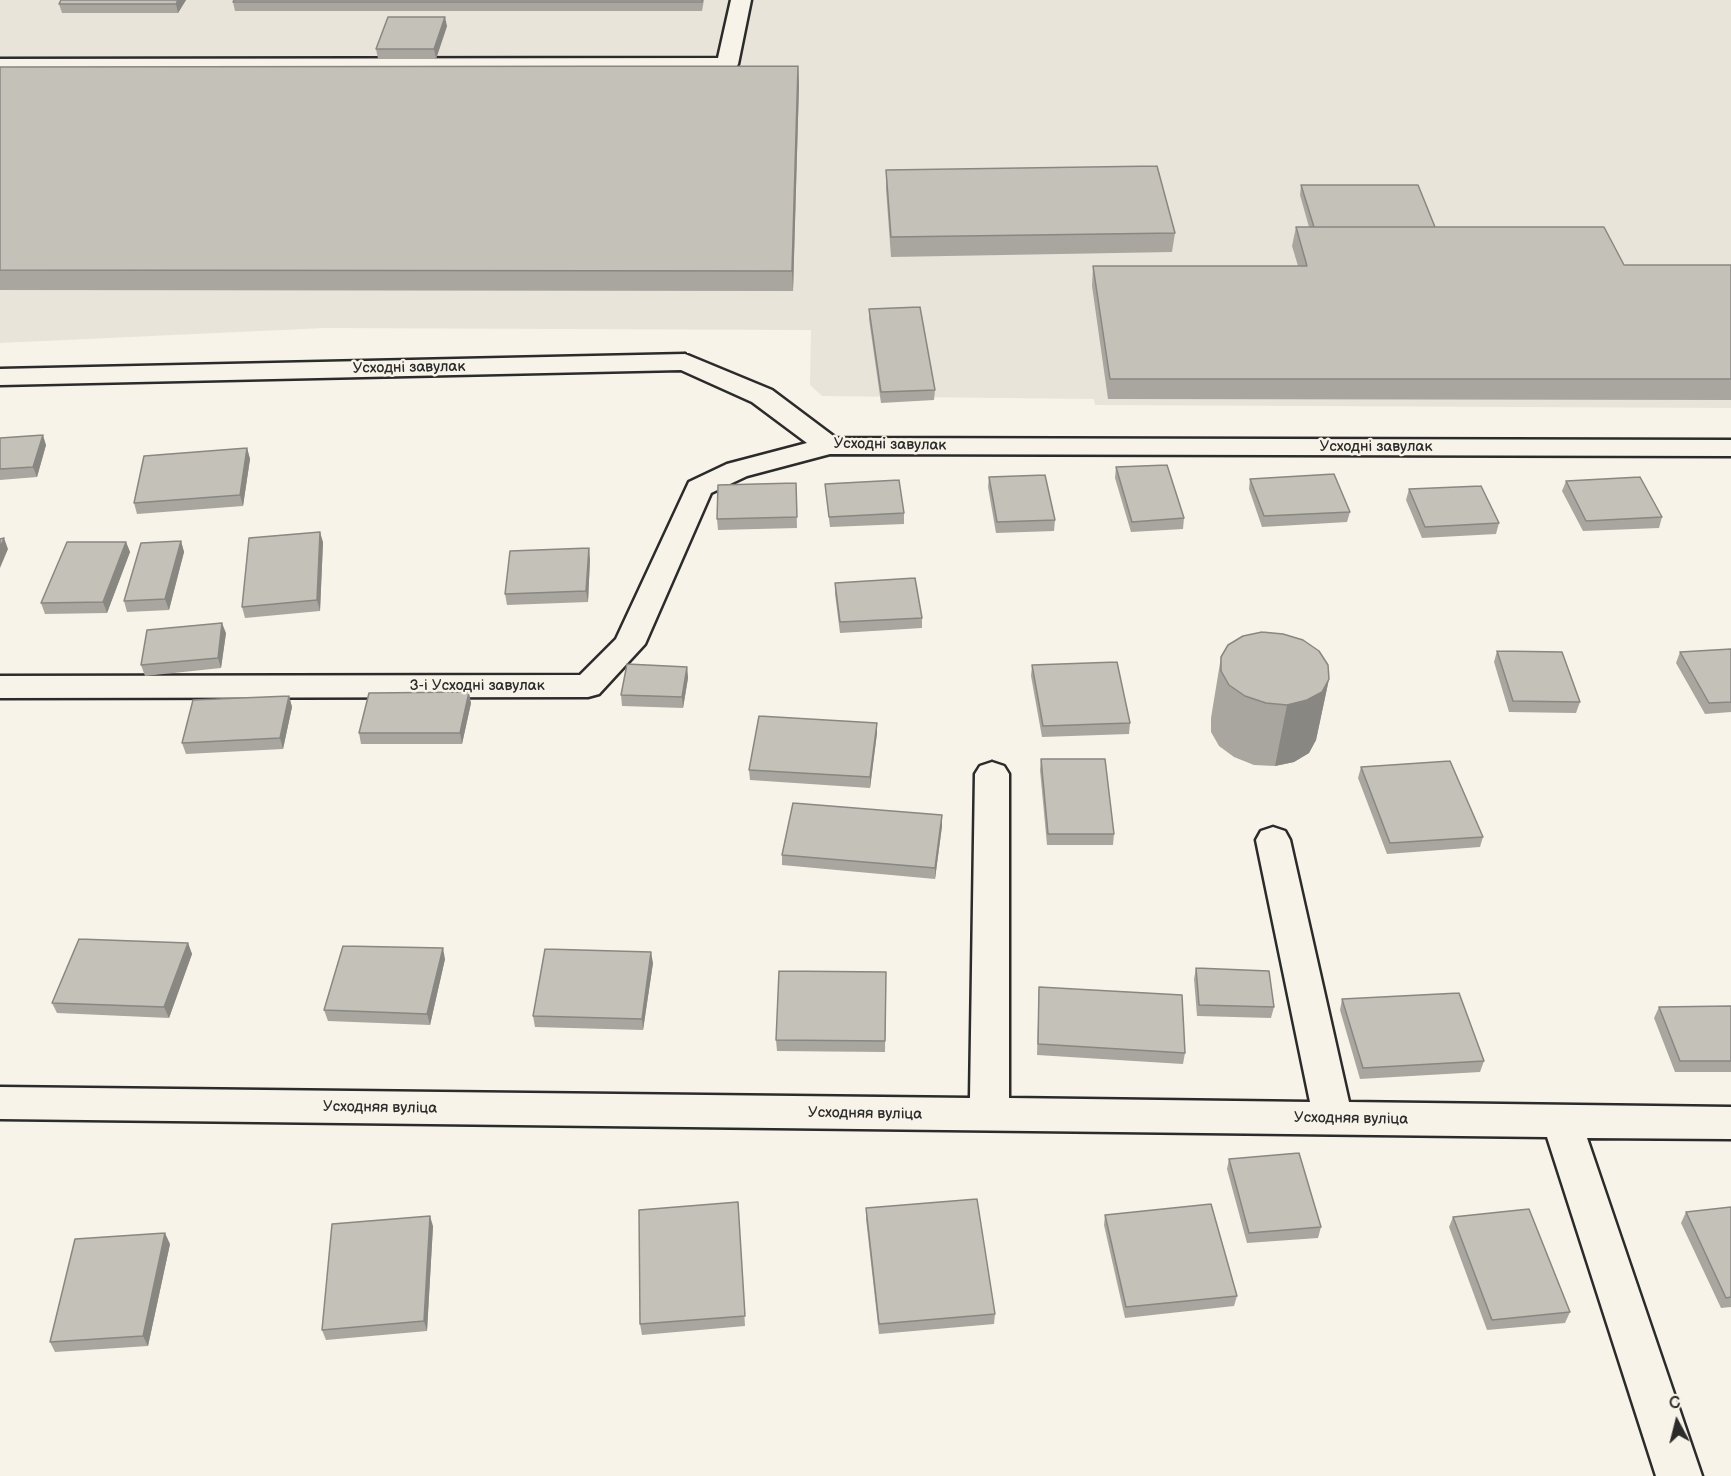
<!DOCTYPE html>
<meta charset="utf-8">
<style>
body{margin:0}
#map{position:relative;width:1731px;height:1476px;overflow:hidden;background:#f7f3e8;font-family:"Balsamiq Sans",sans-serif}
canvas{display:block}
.north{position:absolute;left:1647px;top:1392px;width:60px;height:60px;-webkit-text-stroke:4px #f7f3e8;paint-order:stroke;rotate:353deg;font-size:16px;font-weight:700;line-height:24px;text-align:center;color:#2b2b2b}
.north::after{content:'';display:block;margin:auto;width:21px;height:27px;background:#2b2b2b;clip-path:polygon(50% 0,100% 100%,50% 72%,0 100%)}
</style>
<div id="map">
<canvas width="1731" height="1476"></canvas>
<div class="north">С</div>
</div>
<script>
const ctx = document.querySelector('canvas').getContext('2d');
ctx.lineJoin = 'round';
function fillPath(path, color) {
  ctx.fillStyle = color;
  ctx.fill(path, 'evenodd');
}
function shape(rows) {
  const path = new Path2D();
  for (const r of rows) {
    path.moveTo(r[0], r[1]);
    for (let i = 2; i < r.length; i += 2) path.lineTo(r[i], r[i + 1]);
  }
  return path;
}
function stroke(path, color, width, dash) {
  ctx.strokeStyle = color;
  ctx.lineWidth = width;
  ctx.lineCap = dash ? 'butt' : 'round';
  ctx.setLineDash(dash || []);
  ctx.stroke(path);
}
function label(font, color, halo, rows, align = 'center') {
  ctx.font = font + ' "Balsamiq Sans",sans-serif';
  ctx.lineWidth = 5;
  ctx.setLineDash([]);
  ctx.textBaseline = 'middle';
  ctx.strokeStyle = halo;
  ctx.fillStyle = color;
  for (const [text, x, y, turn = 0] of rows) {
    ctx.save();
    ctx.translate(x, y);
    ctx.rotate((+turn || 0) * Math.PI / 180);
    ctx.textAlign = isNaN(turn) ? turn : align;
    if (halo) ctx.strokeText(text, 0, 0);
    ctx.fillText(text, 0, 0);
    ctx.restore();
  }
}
const built = shape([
 [0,0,1731,0,1731,408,1095,405,1094,399,822,396,810,385,811,330,325,328,0,343]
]);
const minor = shape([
 [731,0,751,0,738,64,735,69,727,70,0,71,0,59,718,58,731,0],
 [685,354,772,390,836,438,1731,440,1731,456,830,454,747,476,711,493,645,644,599,694,588,697,0,698,0,676,580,675,616,639,689,482,727,464,807,443,752,402,681,370,0,385,0,369,685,354],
 [992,762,1004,766,1009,774,1009,1098,1310,1102,1256,840,1261,831,1273,827,1285,831,1290,840,1349,1102,1731,1107,1731,1139,1587,1138,1702,1476,1656,1476,1547,1137,0,1119,0,1087,970,1098,975,774,980,766,992,762]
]);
const wall = shape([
 [61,0,186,0,178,13,62,13,59,4],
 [704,0,702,11,235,11,233,2],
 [447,26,436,59,378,59,376,49],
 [798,66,799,85,793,291,0,290,0,67],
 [886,170,1175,233,1172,252,891,257,886,189],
 [1301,185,1435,227,1624,265,1731,265,1731,400,1108,399,1092,286,1093,266,1298,266,1292,246,1296,227,1309,227,1300,195],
 [869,309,935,390,934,400,881,403,869,319],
 [0,438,46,445,37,477,0,480],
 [247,448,250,459,243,506,137,514,134,503],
 [1116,467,1184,518,1183,529,1131,532,1115,478],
 [989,477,1055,520,1054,531,996,533,988,487],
 [1250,479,1350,512,1347,522,1262,527,1249,489],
 [1566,481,1662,517,1659,528,1583,531,1562,491],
 [796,483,797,528,718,530,717,519],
 [825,484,904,513,904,524,830,527,826,494],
 [1409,489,1499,523,1496,534,1422,538,1406,500],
 [181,541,184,552,169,610,127,612,124,601],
 [126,542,130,552,107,613,45,614,41,603],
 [323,542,320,611,245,618,242,607],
 [590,559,588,602,507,605,505,594],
 [835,583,922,618,922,628,840,633,835,594],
 [226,633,221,668,145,676,141,665],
 [1731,649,1731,712,1705,714,1676,663,1680,652],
 [1497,651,1580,702,1576,713,1509,712,1494,662],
 [1221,657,1329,679,1316,740,1309,753,1294,762,1275,766,1254,765,1234,757,1219,746,1211,732,1211,718],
 [1032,665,1130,723,1129,734,1042,737,1031,676],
 [687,667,688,678,683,708,622,706,621,695],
 [289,696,292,707,283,749,186,754,182,743],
 [471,703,462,744,361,744,359,733],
 [877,733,870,788,750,780,749,770],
 [1041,759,1114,834,1113,845,1047,845,1040,770],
 [1361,767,1483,837,1480,847,1387,854,1358,778],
 [942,826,935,879,782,865,782,855],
 [188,943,192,954,169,1018,57,1013,52,1003],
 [445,959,430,1025,328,1021,324,1010],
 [653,963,643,1030,535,1027,533,1016],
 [1196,968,1274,1007,1271,1018,1197,1016,1194,979],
 [886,972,885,1052,777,1051,776,1040],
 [1039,987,1185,1053,1183,1064,1037,1055],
 [1342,999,1484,1061,1480,1072,1360,1079,1340,1010],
 [1731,1006,1731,1072,1675,1072,1654,1018,1659,1007],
 [1229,1159,1321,1227,1318,1238,1247,1243,1227,1169],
 [738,1202,745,1326,642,1335,640,1324],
 [1731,1207,1731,1307,1721,1308,1681,1223,1686,1212],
 [866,1208,995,1314,994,1324,879,1334,866,1219],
 [1105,1215,1237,1296,1234,1306,1125,1318,1104,1225],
 [1453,1217,1570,1312,1565,1323,1487,1330,1449,1227],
 [433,1226,427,1331,326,1340,322,1330],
 [170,1244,148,1346,55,1352,50,1342]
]);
const shadedWall = shape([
 [178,0,186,0,178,13,176,4],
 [445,17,447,26,436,59,434,49],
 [798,66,799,85,793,291,792,271],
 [43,435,46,445,37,477,33,467],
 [247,448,250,459,243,506,240,495],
 [320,532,323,542,320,611,317,600],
 [4,538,8,549,0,568,0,548],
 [181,541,184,552,169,610,165,599],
 [126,542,130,552,107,613,103,602],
 [589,548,590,559,588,602,586,591],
 [222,623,226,633,221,668,218,658],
 [687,667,688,678,683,708,682,697],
 [1329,679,1316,740,1309,753,1294,762,1275,766,1287,705],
 [469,692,471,703,462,744,460,733],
 [289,696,292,707,283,749,280,738],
 [877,723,877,733,870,788,870,777],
 [942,815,942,826,935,879,935,868],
 [188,943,192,954,169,1018,164,1007],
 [443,948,445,959,430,1025,427,1014],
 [651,952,653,963,643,1030,642,1019],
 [430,1216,433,1226,427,1331,424,1321],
 [165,1233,170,1244,148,1346,143,1336]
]);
const building = shape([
 [61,0,178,0,176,4,59,4,61,0],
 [234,0,702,0,702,2,233,2,234,0],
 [388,17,445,17,434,49,376,49,388,17],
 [798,66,792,271,0,270,0,67,798,66],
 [1157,166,1175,233,891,237,886,170,1157,166],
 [1301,185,1418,185,1435,227,1314,227,1301,185],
 [1296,227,1604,227,1624,265,1731,265,1731,379,1110,379,1093,266,1307,266,1296,227],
 [920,307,935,390,881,392,869,309,920,307],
 [43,435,33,467,0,469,0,438,43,435],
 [247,448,240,495,134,503,144,456,247,448],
 [1167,465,1184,518,1132,522,1116,467,1167,465],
 [1334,474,1350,512,1264,516,1250,479,1334,474],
 [1045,475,1055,520,997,522,989,477,1045,475],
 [1640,477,1662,517,1586,521,1566,481,1640,477],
 [899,480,904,513,829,517,825,484,899,480],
 [796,483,797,517,717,519,718,485,796,483],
 [1481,486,1499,523,1425,527,1409,489,1481,486],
 [320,532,317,600,242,607,249,538,320,532],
 [4,538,0,548,0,539,4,538],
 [181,541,165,599,124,601,141,543,181,541],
 [67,542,126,542,103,602,41,603,67,542],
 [589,548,586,591,505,594,510,551,589,548],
 [915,578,922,618,840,622,835,583,915,578],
 [222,623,218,658,141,665,147,630,222,623],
 [1262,632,1283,634,1303,640,1319,651,1328,665,1329,679,1322,692,1307,700,1287,705,1266,703,1245,696,1229,685,1221,671,1221,657,1228,645,1243,636,1262,632],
 [1731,649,1731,702,1709,703,1680,652,1731,649],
 [1497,651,1562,652,1580,702,1513,701,1497,651],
 [1117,662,1130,723,1043,726,1032,665,1117,662],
 [627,664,687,667,682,697,621,695,627,664],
 [469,692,460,733,359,733,369,693,469,692],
 [289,696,280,738,182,743,193,700,289,696],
 [759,716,877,723,870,777,749,770,759,716],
 [1041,759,1105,759,1114,834,1048,834,1041,759],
 [1450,761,1483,837,1390,843,1361,767,1450,761],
 [793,803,942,815,935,868,782,855,793,803],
 [79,939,188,943,164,1007,52,1003,79,939],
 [343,946,443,948,427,1014,324,1010,343,946],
 [545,949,651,952,642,1019,533,1016,545,949],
 [1196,968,1269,971,1274,1007,1199,1005,1196,968],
 [779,971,886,972,885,1041,776,1040,779,971],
 [1039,987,1182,995,1185,1053,1038,1044,1039,987],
 [1459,993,1484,1061,1363,1068,1342,999,1459,993],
 [1731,1006,1731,1061,1680,1061,1659,1007,1731,1006],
 [1299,1153,1321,1227,1249,1233,1229,1159,1299,1153],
 [977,1199,995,1314,879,1324,866,1208,977,1199],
 [738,1202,745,1316,640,1324,639,1210,738,1202],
 [1211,1204,1237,1296,1126,1307,1105,1215,1211,1204],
 [1731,1207,1731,1297,1726,1298,1686,1212,1731,1207],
 [1529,1209,1570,1312,1492,1320,1453,1217,1529,1209],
 [430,1216,424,1321,322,1330,332,1224,430,1216],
 [165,1233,143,1336,50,1342,75,1239,165,1233]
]);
const streetNames = [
 ["Усходні завулак",409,368,-1],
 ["Усходні завулак",890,445,1],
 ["Усходні завулак",1376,447],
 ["3-і Усходні завулак",477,686],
 ["Усходняя вуліца",380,1108,1],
 ["Усходняя вуліца",865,1114,1],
 ["Усходняя вуліца",1351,1119,1]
];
fillPath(built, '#e8e4da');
stroke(minor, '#2b2b2b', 5);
fillPath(minor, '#f7f3e8');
fillPath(wall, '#a9a69f');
fillPath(shadedWall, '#898782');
fillPath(building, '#c4c1b9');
stroke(building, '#898782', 1.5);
label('15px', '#2b2b2b', '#f7f3e8', streetNames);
</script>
